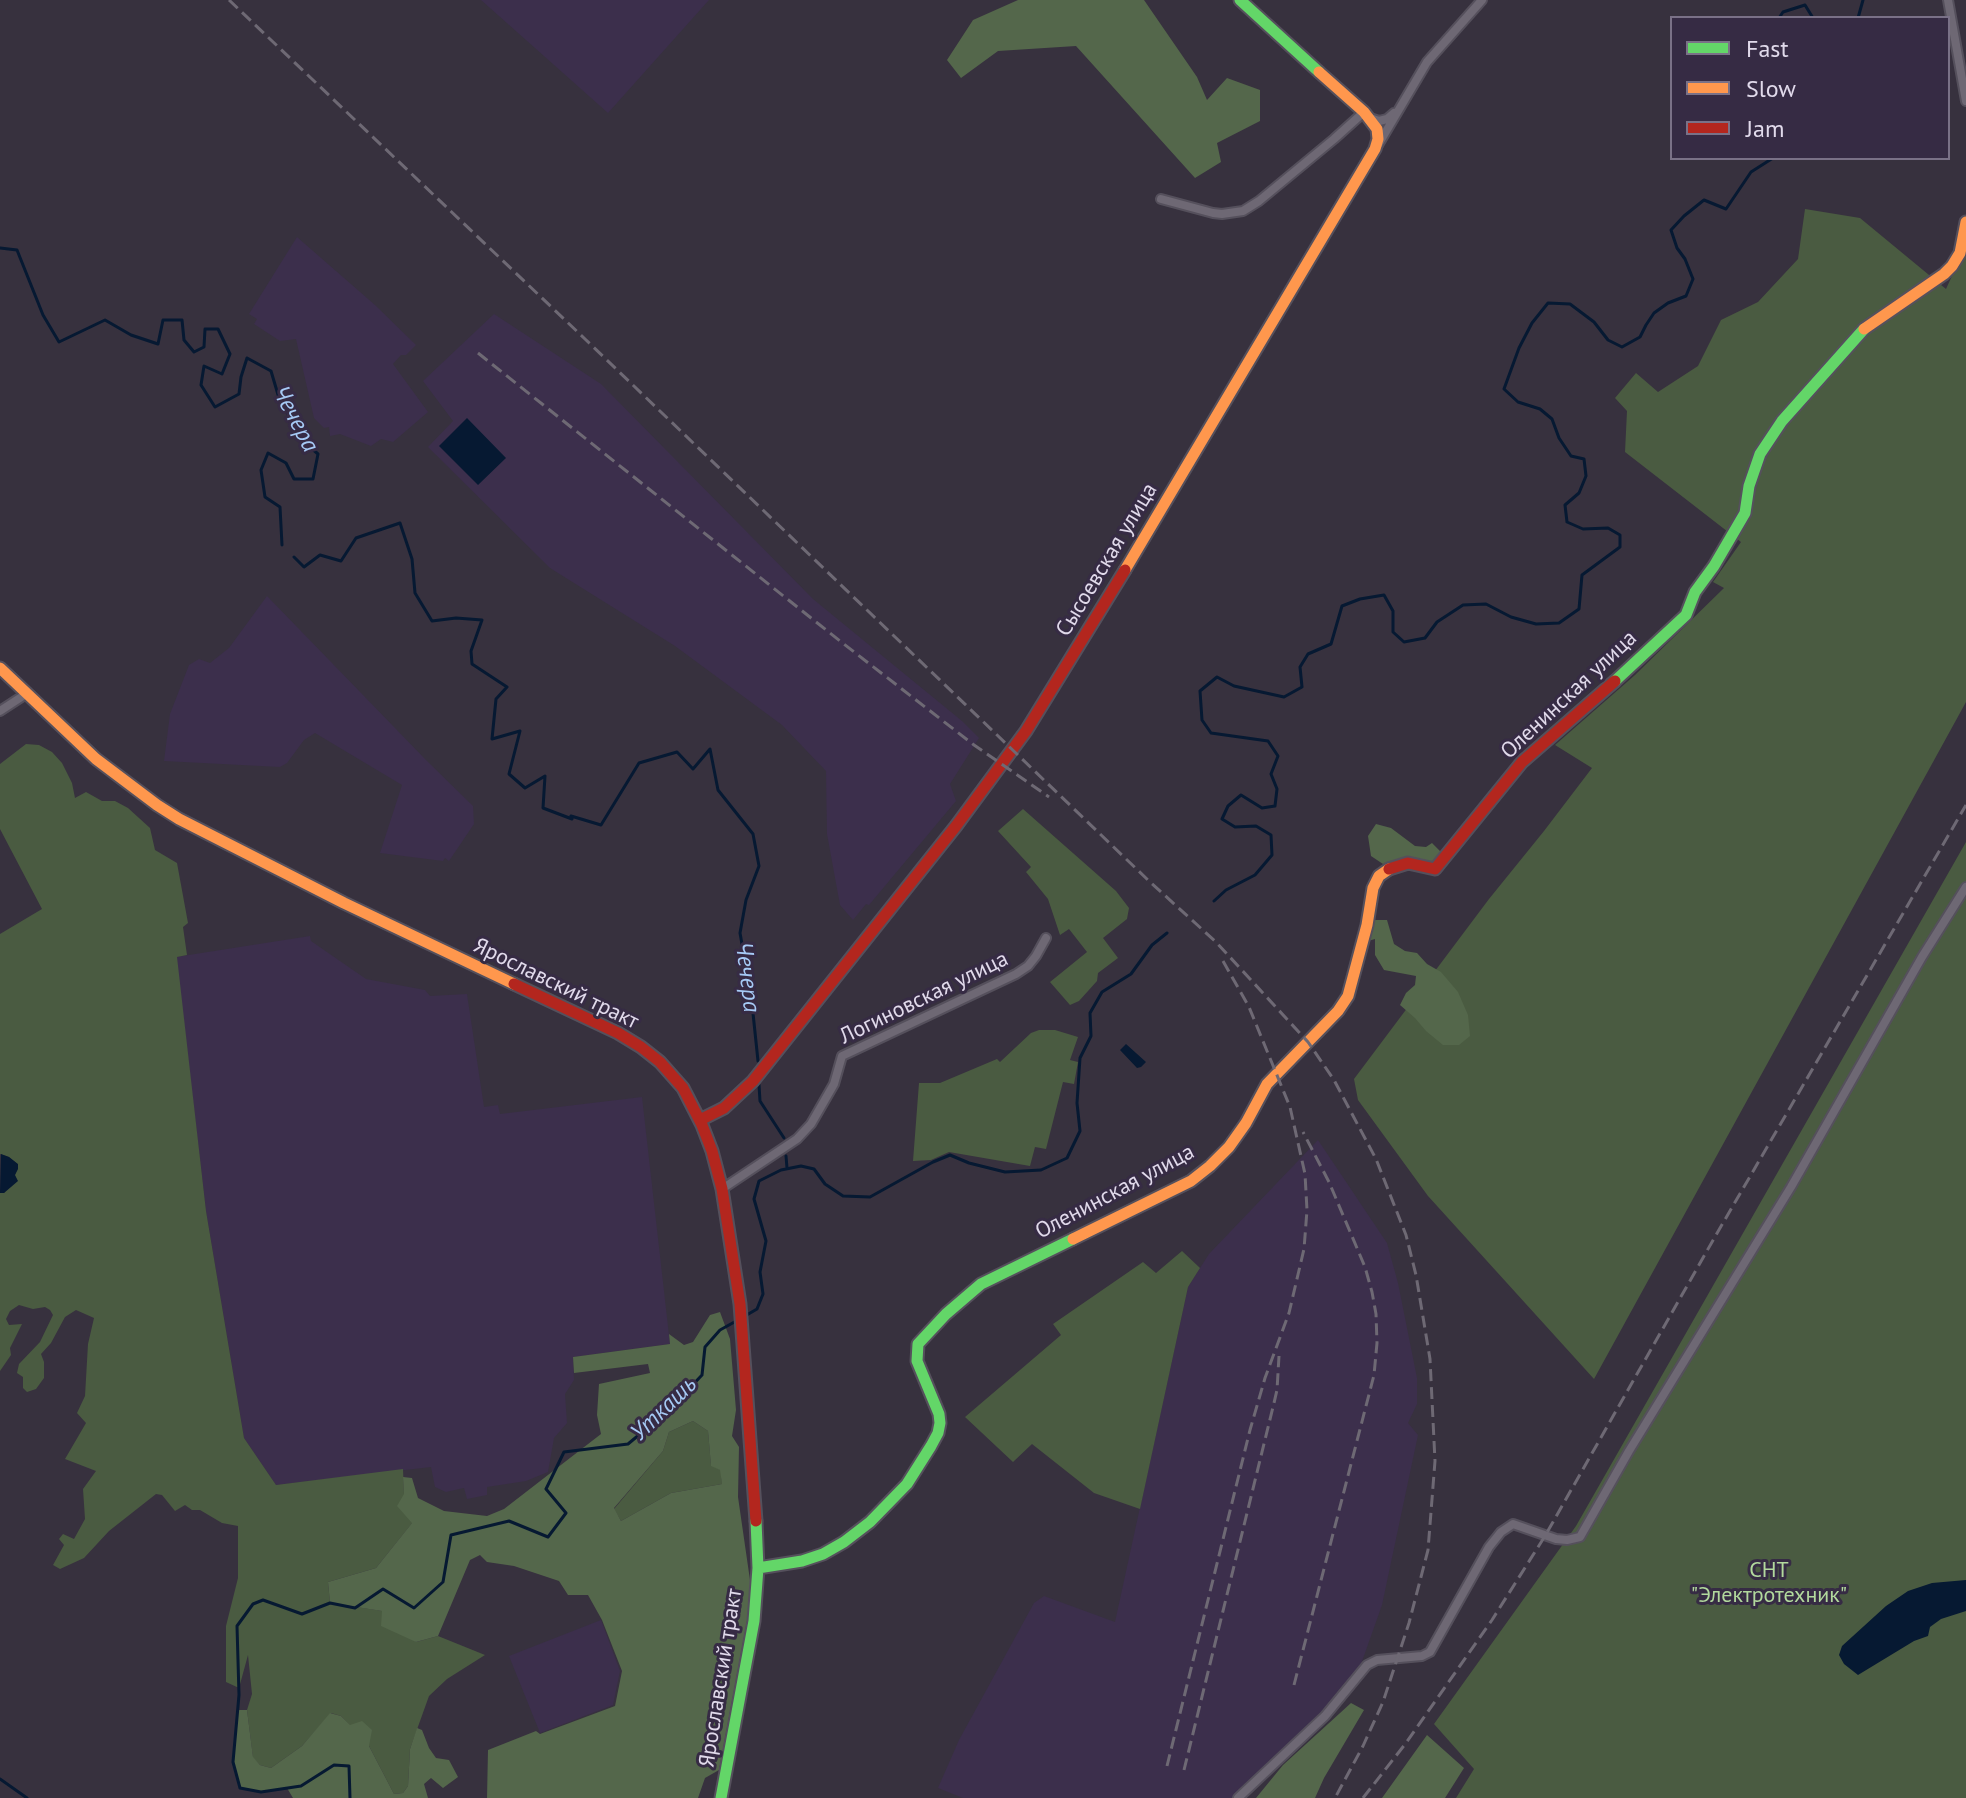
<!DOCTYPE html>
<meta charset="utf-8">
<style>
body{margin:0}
#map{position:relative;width:1966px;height:1798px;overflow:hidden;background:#37313e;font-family:"PT Sans",sans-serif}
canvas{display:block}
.legend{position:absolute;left:1670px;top:16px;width:280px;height:144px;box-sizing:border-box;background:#362b44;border:2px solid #7a7187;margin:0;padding:10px 14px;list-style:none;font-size:24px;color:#e1daeb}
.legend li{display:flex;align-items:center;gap:16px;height:40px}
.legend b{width:40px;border:2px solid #7a7187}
</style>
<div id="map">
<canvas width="1966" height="1798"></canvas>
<ul class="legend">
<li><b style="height:10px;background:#63d668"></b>Fast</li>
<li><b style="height:10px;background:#ff974d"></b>Slow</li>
<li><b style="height:10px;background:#b3261e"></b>Jam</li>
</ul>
</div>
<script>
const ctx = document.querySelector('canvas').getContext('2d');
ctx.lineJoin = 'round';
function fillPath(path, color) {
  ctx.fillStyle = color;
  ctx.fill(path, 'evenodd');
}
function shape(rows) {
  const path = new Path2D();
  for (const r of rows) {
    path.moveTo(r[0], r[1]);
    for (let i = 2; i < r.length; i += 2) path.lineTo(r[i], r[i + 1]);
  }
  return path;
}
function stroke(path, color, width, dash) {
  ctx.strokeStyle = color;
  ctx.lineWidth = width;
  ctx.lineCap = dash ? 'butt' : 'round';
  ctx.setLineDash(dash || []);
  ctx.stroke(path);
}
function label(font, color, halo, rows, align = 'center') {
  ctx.font = font + ' "PT Sans",sans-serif';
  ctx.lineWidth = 6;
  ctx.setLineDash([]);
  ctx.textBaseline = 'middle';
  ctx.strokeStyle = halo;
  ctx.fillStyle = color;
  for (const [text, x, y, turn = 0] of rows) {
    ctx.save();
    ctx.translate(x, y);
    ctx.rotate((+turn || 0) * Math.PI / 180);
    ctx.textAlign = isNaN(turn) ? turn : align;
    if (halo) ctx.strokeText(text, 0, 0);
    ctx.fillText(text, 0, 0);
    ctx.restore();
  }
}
const built = shape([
 [481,0,709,0,608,113],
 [297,237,375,305,416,345,406,355,401,355,393,364,428,412,393,442,381,439,371,446,340,434,330,436,329,427,324,428,314,418,296,339,280,341,254,324,257,319,249,314],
 [494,314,601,384,813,599,962,721,979,738,950,784,956,801,869,905,866,904,853,920,840,905,827,834,826,771,782,725,675,646,550,568,428,447,453,421,423,381],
 [267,596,426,760,473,806,474,824,449,861,445,858,443,861,380,853,402,785,315,733,304,740,287,763,280,767,164,761,170,714,189,665,199,659,210,663,229,648],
 [310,936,311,941,366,979,425,990,430,996,467,994,484,1107,498,1105,500,1114,642,1097,670,1344,573,1357,574,1380,565,1394,567,1423,554,1438,548,1472,526,1481,487,1487,487,1495,467,1499,464,1488,446,1492,435,1487,431,1467,276,1485,244,1438,206,1211,176,957],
 [1318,1140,1387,1243,1398,1283,1417,1378,1417,1404,1408,1423,1418,1435,1382,1605,1360,1667,1322,1713,1232,1798,963,1798,938,1788,959,1740,1034,1603,1044,1596,1115,1622,1188,1287,1209,1254],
 [601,1620,620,1671,613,1705,540,1733,509,1656]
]);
const green = shape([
 [1805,209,1860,218,1946,289,1966,245,1966,702,1594,1379,1428,1196,1358,1100,1354,1079,1489,899,1544,831,1592,768,1555,745,1635,675,1724,588,1713,582,1741,542,1625,452,1627,411,1615,398,1636,373,1658,392,1698,366,1721,320,1758,302,1798,259],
 [26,744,39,745,52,752,62,763,72,783,75,798,86,792,102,801,115,801,128,808,150,828,155,850,177,863,188,923,183,927,187,955,177,957,206,1211,244,1438,276,1485,403,1469,404,1494,413,1522,376,1568,328,1582,330,1603,383,1611,416,1642,438,1636,485,1655,447,1679,429,1696,410,1749,408,1786,403,1793,394,1794,369,1746,341,1716,331,1713,302,1746,271,1768,260,1765,253,1758,247,1710,252,1694,248,1655,239,1688,226,1682,226,1626,238,1578,238,1526,222,1523,200,1510,192,1510,185,1505,175,1511,162,1495,156,1494,109,1531,84,1558,60,1569,53,1565,64,1545,59,1539,63,1534,74,1539,85,1519,83,1489,96,1471,65,1459,86,1423,77,1413,85,1396,88,1344,94,1318,76,1310,65,1317,51,1343,41,1354,44,1362,44,1378,36,1389,27,1392,23,1388,23,1377,17,1373,19,1364,40,1342,53,1315,50,1310,45,1307,33,1309,19,1305,10,1311,6,1319,9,1325,22,1324,10,1348,11,1355,0,1371,0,1193,4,1193,15,1175,17,1164,9,1157,0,1154,0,934,42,909,0,829,0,764],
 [1023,809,1116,891,1129,908,1127,919,1103,938,1118,958,1098,973,1097,981,1079,1001,1070,1005,1050,982,1087,952,1069,929,1060,935,1048,899,1026,872,1031,867,998,831],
 [1966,842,1966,1798,1456,1798,1474,1769,1434,1724,1576,1526],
 [1039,1030,1055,1030,1078,1037,1070,1060,1078,1062,1074,1084,1063,1082,1046,1149,1035,1147,1030,1166,949,1152,931,1160,913,1161,919,1083,940,1083,997,1059,1000,1062,1031,1033],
 [1182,1251,1200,1268,1188,1287,1140,1509,1094,1493,1032,1444,1013,1462,965,1417,1061,1335,1053,1324,1143,1262,1156,1273],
 [693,1421,708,1431,711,1465,721,1470,722,1484,671,1493,621,1521,614,1509,663,1451,669,1432]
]);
const forest = shape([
 [1018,0,1144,0,1197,77,1207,100,1227,78,1260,90,1260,121,1217,143,1221,162,1195,178,1076,46,998,51,961,78,947,60,973,20],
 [1376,824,1391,828,1415,846,1426,847,1432,843,1441,852,1434,863,1395,860,1383,864,1371,856,1368,836],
 [1375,920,1387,920,1394,944,1405,951,1417,953,1427,964,1441,972,1458,992,1468,1015,1470,1036,1459,1045,1443,1045,1426,1031,1415,1018,1400,1005,1406,993,1415,985,1416,976,1384,970,1375,955,1375,939,1368,941,1368,934],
 [720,1312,730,1339,736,1410,732,1436,739,1447,738,1497,751,1587,747,1621,719,1770,705,1778,698,1798,487,1798,488,1750,536,1731,540,1734,615,1706,622,1671,602,1620,588,1595,568,1595,559,1581,514,1566,487,1562,480,1555,470,1560,438,1636,416,1642,381,1626,382,1611,330,1603,328,1582,376,1568,412,1523,397,1506,404,1494,403,1477,412,1478,418,1498,444,1511,487,1516,504,1509,601,1434,597,1415,599,1384,650,1373,648,1364,574,1373,573,1357,670,1344,669,1334,684,1345,693,1342,710,1315],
 [693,1421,708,1431,711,1466,720,1470,722,1484,671,1493,621,1521,614,1508,663,1451,669,1432],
 [1351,1703,1364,1710,1324,1778,1315,1798,1256,1798,1283,1765],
 [238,1710,247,1710,253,1757,260,1765,271,1768,302,1746,330,1713,341,1716,350,1725,362,1721,372,1730,369,1746,394,1794,403,1793,408,1786,410,1749,417,1728,422,1730,429,1748,436,1758,449,1760,458,1777,443,1788,431,1778,424,1784,428,1798,293,1798,287,1788,261,1792,240,1788,233,1762],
 [1427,1735,1464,1768,1445,1798,1382,1798]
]);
const water = shape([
 [467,418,506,458,478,485,439,446],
 [1126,1044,1146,1062,1141,1067,1137,1068,1120,1050],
 [1,1154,9,1157,18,1164,18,1169,15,1175,18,1181,4,1193,0,1193],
 [1966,1580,1966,1611,1941,1619,1930,1627,1928,1636,1914,1641,1858,1675,1844,1664,1839,1655,1842,1646,1886,1606,1908,1591,1932,1583]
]);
const stream = shape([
 [1779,18,1783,12,1805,5,1813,18],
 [1858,18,1863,0],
 [0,248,17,250,43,315,59,342,105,320,131,335,158,344,163,320,182,320,184,340,194,352,204,347,205,329,218,329,230,354,222,374,204,366,201,385,215,407,239,394,241,377,247,358,271,371,279,398,302,440,318,454,313,479,294,479,286,463,268,453,261,470,265,497,280,507,282,545],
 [294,557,304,567,320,555,341,561,356,538,400,523,412,559,415,593,432,621,456,618,482,620,471,651,472,664,507,687,496,699,492,739,520,731,509,774,525,788,545,776,543,808,572,819,571,816,601,825,639,763,677,752,693,769,710,749,718,790,753,834,759,866,746,900,740,933,751,994,758,1061],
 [1214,901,1226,890,1255,875,1272,855,1271,835,1256,826,1235,827,1222,819,1228,806,1241,795,1262,808,1275,806,1277,789,1271,774,1278,756,1268,741,1211,733,1202,720,1200,691,1217,677,1234,686,1284,697,1302,687,1300,667,1308,654,1331,644,1342,606,1360,599,1384,595,1393,611,1393,632,1404,642,1425,638,1437,622,1463,605,1486,604,1511,617,1536,624,1559,623,1579,609,1582,575,1620,547,1620,535,1608,528,1583,529,1567,522,1565,505,1579,493,1586,476,1584,459,1571,456,1559,438,1552,419,1540,409,1518,402,1504,389,1519,348,1532,323,1548,303,1570,304,1594,322,1608,340,1622,347,1640,337,1646,325,1654,313,1668,303,1686,296,1693,279,1685,259,1677,248,1671,230,1684,216,1704,200,1726,209,1751,172,1773,158],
 [759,1085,760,1101,784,1138],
 [786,1156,787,1168],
 [745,1316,757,1309,763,1294,760,1272,766,1241,754,1199,759,1181,781,1170,801,1166,814,1169,825,1184,843,1196,870,1197,933,1162,950,1155,969,1163,1005,1172,1041,1170,1067,1158,1080,1131,1077,1103,1080,1058,1091,1036,1090,1013,1102,992,1131,974,1152,945,1167,933],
 [0,1779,27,1798],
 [350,1798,349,1766,334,1765,301,1786,261,1792,240,1788,233,1762,239,1695,237,1626,253,1604,263,1600,302,1614,330,1603,355,1608,383,1589,414,1608,443,1582,451,1535,509,1521,548,1537,566,1513,546,1489,564,1452,628,1444,670,1409,702,1375,705,1347,720,1330,738,1320]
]);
const street = shape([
 [1948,0,1966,101],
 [1370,118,1379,121,1387,119,1394,113],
 [1378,145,1427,62,1482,0],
 [1161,199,1213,213,1222,214,1243,211,1259,201,1334,139,1364,112],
 [0,711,26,694],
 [722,1189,797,1139,811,1124,834,1084,842,1056,1016,974,1028,966,1036,956,1046,938],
 [1238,1798,1325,1716,1367,1665,1377,1660,1422,1656,1430,1652,1489,1547,1501,1532,1513,1524,1556,1539,1567,1540,1580,1537,1629,1451,1791,1187,1922,957,1966,887]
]);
const fast = shape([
 [1240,0,1319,72],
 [1615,681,1686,615,1695,592,1714,566,1745,513,1749,486,1760,454,1782,421,1864,329],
 [758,1568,802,1561,823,1554,844,1542,870,1522,907,1484,931,1446,938,1433,940,1423,939,1414,917,1361,918,1344,946,1314,981,1284,1073,1239],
 [721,1798,754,1621,758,1568,756,1521]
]);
const slow = shape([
 [1864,329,1944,274,1952,266,1960,253,1966,222],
 [1125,570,1375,149,1378,139,1377,129,1364,112,1319,72],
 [0,668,96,759,157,805,179,819,344,903,514,984],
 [1073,1239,1191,1181,1210,1166,1229,1147,1246,1123,1267,1084,1338,1011,1348,996,1367,925,1373,888,1379,876,1389,869]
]);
const jam = shape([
 [1389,869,1408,863,1435,869,1522,762,1615,681],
 [514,984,618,1033,641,1047,660,1062,683,1088,702,1125,712,1151,722,1189,740,1304,756,1521],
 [700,1120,724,1108,753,1081,956,826,1026,731,1125,570]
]);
const rail = shape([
 [229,0,585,339,1149,881,1216,942,1308,1042,1334,1080,1376,1159,1406,1235,1416,1275,1430,1359,1435,1461,1428,1550,1409,1623,1383,1702,1363,1746,1335,1798],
 [478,353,840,641,974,745,1049,797],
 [1294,1685,1374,1375,1377,1343,1376,1314,1372,1292,1365,1267,1329,1182,1303,1132],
 [1167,1766,1250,1430,1265,1378,1289,1313,1304,1249,1307,1210,1305,1174,1290,1107,1249,1007,1223,961],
 [1184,1770,1274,1403,1277,1390,1279,1356],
 [1363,1798,1406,1743,1492,1620,1545,1536,1716,1235,1966,805]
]);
const streetNames = [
 ["Сысоевская улица",1107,560,-59],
 ["Оленинская улица",1569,695,-43],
 ["Ярославский тракт",556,984,26],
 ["Логиновская улица",924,998,-26],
 ["Оленинская улица",1115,1192,-28],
 ["Ярославский тракт",721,1678,-81]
];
const parkNames = [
 ["СНТ",1769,1571],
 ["\"Электротехник\"",1769,1596]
];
const waterNames = [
 ["Чечера",295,419,62],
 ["Чечера",747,977,83],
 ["Уткашь",664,1409,-44]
];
fillPath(built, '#3c2f4c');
fillPath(green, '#4a5b41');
fillPath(forest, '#54674b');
fillPath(water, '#061932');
stroke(stream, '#061932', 3);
stroke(street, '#55505c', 12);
stroke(fast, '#55505c', 15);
stroke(slow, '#55505c', 15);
stroke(jam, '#55505c', 15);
stroke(street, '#6e6874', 8);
stroke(fast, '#63d668', 11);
stroke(slow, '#ff974d', 11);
stroke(jam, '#b3261e', 11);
stroke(rail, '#6e6974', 3, [12, 6]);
label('22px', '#e1daeb', '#362b44', streetNames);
label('22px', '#b2d99d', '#362b44', parkNames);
label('italic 24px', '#a6caf5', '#362b44', waterNames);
</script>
